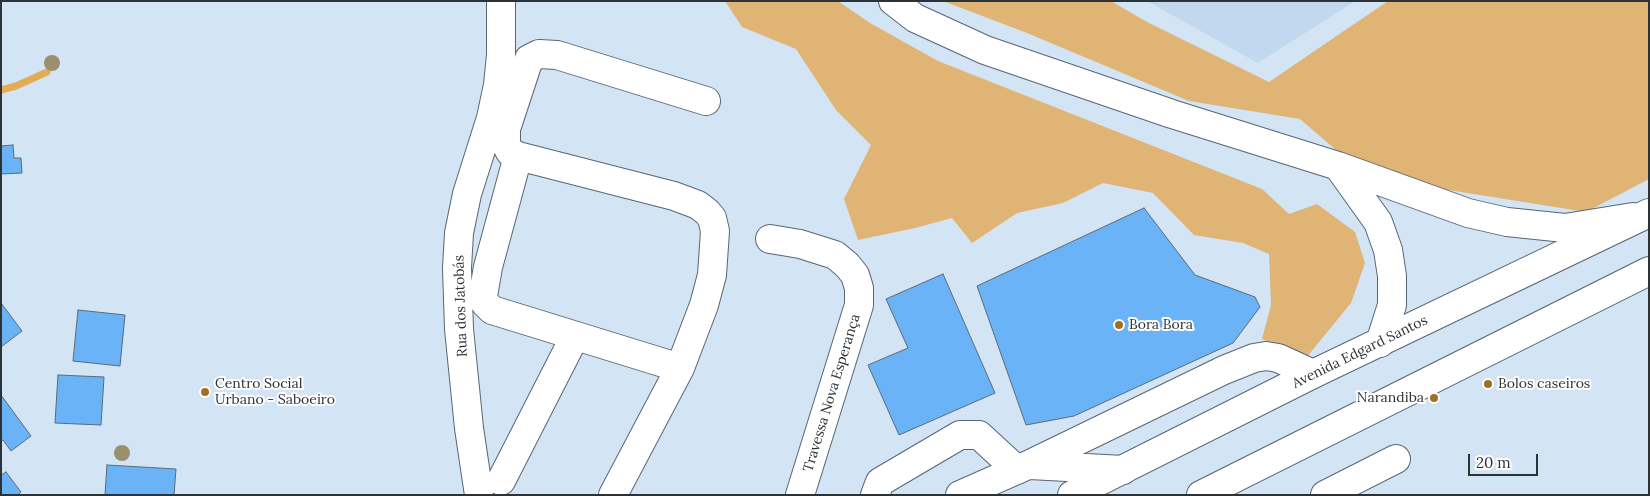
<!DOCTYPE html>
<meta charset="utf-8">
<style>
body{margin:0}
#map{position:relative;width:1650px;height:496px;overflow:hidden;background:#d3e4f4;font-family:Lora,serif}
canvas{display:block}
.frame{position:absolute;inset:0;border:2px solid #2b3238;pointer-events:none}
.scale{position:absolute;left:1468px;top:454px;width:70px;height:22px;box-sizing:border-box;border:2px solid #2b3238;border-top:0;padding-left:6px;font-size:15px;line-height:18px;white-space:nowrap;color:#2b3238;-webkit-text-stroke:4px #fff;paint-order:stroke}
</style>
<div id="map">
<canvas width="1650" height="496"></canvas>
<div class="frame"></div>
<div class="scale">20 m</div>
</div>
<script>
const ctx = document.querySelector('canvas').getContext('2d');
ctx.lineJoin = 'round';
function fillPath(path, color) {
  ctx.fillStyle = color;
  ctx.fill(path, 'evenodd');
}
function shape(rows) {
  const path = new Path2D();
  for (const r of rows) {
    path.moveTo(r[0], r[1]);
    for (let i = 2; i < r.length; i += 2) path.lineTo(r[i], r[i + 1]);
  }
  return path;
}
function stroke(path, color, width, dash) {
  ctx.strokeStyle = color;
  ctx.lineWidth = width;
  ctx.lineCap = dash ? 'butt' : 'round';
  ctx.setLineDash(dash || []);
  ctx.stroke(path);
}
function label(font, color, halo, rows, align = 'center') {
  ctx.font = font + ' Lora,serif';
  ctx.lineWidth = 4;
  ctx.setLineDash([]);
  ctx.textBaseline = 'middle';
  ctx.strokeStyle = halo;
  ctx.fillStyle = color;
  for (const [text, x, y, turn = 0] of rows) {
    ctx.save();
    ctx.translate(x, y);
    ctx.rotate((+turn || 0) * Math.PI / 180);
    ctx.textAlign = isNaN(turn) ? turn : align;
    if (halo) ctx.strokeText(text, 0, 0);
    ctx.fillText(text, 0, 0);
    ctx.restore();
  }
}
const built = shape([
 [1147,1,1355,1,1258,63]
]);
const green = shape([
 [725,1,838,1,870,23,938,61,1262,189,1289,214,1317,204,1355,232,1365,263,1351,303,1306,358,1262,339,1271,305,1269,254,1243,243,1194,235,1153,193,1103,183,1063,203,1017,213,972,243,952,218,915,228,858,240,844,199,871,145,836,110,796,49,742,27],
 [943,1,1111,1,1147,22,1269,82,1388,1,1649,1,1649,179,1586,212,1455,191,1372,181,1300,119,1189,101,1027,33]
]);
const stream = shape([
 [1,90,16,86,47,72]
]);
const building = shape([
 [13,145,14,158,21,158,22,173,1,174,1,146,13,145],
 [1144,208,1195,275,1255,297,1260,307,1233,343,1074,416,1026,425,977,286,1144,208],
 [943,274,995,393,899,435,868,365,908,348,886,299,943,274],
 [1,303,22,331,1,347,1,303],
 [78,310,125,315,120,366,73,361,78,310],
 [58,375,104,377,101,425,55,423,58,375],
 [1,395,31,436,11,451,3,440,1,441,1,395],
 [107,465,176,469,174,495,105,495,107,465],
 [6,472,21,492,17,495,1,495,1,475,6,472]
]);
const minor = shape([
 [893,1,915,18,985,50,1172,114,1338,166,1468,213,1507,222,1565,228,1633,217],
 [518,156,488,267,483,296,485,303,492,310,680,368],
 [1338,166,1378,222,1388,250,1392,276,1392,305,1380,343],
 [770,239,800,244,835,255,847,265,855,275,859,288,859,305,800,495],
 [1030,465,1123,470],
 [501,481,575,336],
 [479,495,469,428,459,329,457,268,459,233,467,194,491,118,498,85,501,55,501,1],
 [613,495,680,368,704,305,712,275,715,231,712,218,707,212,698,205,674,196,518,156,510,152,506,144,506,129,529,59,539,54,557,55,706,101],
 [875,495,880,482,960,435,979,435,1017,470],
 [960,495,1028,465,1224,370,1254,358,1266,356,1278,358,1313,374],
 [1325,495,1396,459]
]);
const major = shape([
 [1072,495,1313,374,1649,213],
 [1201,495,1649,271]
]);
const trees = [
 [52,63],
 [122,453]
];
const markers = [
 [1119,325,5,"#9f7022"],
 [1488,384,5,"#9f7022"],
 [205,392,5,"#9f7022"],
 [1434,398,5,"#9f7022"]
];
const streetNames = [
 ["Rua dos Jatobás",461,306,-92],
 ["Avenida Edgard Santos",1360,352,-26],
 ["Travessa Nova Esperança",832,393,-73]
];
const poiNames = [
 ["Bora Bora",1129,325],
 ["Centro Social",215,384],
 ["Urbano - Saboeiro",215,400],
 ["Bolos caseiros",1498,384],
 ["Narandiba",1424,398,"right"]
];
fillPath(built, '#c2d8ee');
fillPath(green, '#e0b475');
stroke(stream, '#e3ab55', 7);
fillPath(building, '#6ab3f6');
stroke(building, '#5b6a78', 1);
stroke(minor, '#576674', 30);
stroke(major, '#576674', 30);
stroke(minor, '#fff', 28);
stroke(major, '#fff', 28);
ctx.fillStyle = '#9c8f70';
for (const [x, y] of trees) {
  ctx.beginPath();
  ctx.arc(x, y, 8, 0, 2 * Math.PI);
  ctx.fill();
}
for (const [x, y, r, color] of markers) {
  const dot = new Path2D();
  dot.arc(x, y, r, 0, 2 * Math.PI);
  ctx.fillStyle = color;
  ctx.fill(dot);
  stroke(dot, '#fff', 2);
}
label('14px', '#2b3238', '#fff', streetNames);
label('14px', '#2b3238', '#fff', poiNames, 'left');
</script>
